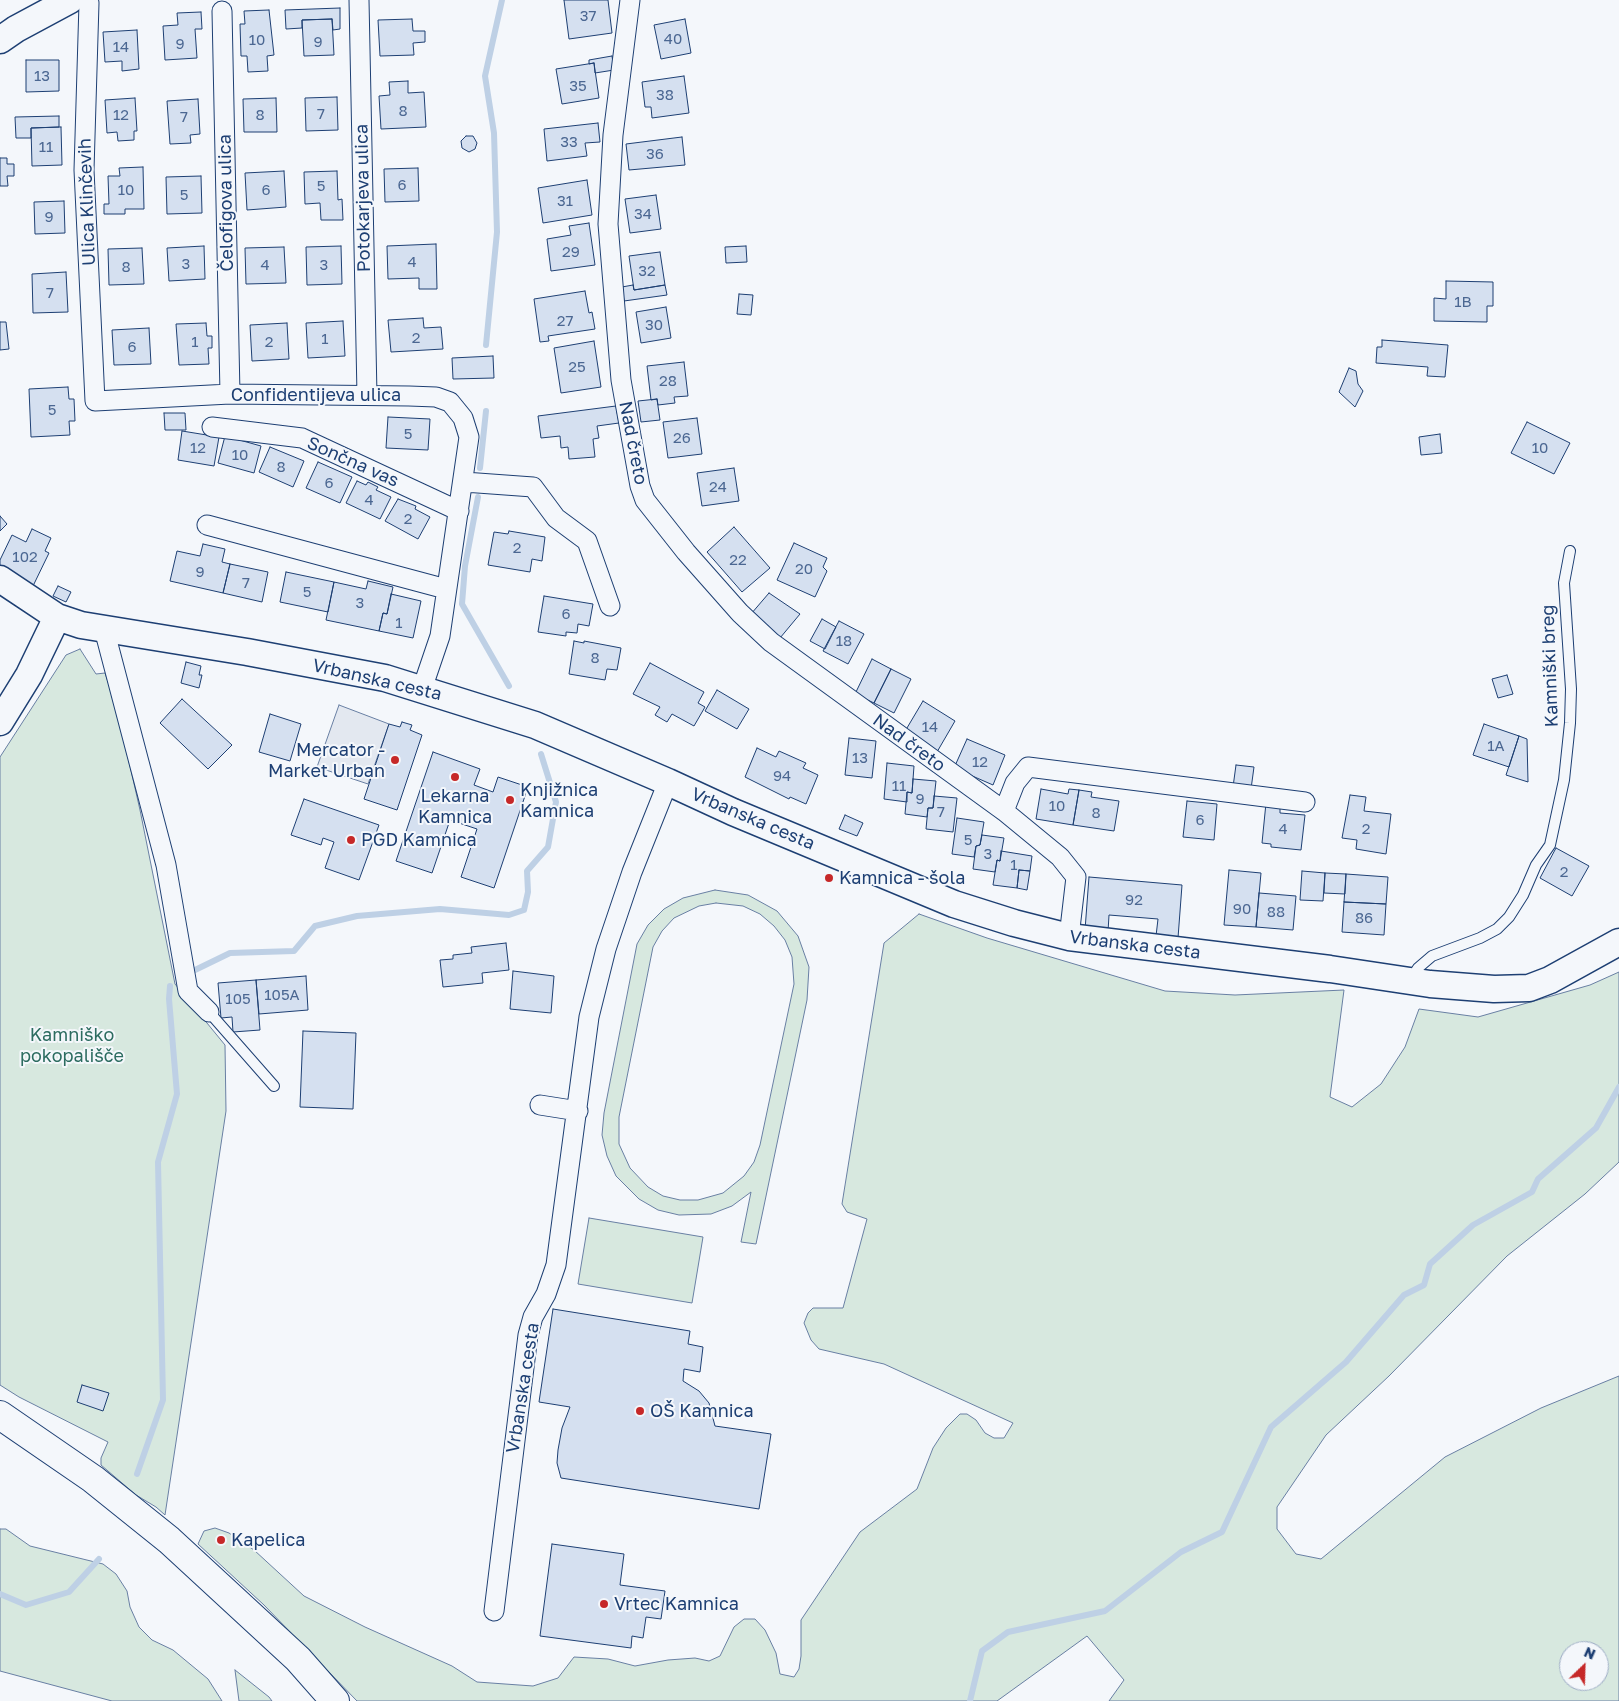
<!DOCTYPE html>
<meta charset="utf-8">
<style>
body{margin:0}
#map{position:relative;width:1619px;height:1701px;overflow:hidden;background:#f4f7fb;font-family:"Golos Text",sans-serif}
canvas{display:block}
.north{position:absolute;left:1559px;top:1641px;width:50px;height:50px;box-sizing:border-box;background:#f4f7fb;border:1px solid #9eadc5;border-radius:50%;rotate:24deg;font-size:14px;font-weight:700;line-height:20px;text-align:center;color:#1d3f73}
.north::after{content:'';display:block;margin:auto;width:18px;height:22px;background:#c62828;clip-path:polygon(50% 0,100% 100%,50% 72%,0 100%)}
</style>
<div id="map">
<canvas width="1619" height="1701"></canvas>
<div class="north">N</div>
</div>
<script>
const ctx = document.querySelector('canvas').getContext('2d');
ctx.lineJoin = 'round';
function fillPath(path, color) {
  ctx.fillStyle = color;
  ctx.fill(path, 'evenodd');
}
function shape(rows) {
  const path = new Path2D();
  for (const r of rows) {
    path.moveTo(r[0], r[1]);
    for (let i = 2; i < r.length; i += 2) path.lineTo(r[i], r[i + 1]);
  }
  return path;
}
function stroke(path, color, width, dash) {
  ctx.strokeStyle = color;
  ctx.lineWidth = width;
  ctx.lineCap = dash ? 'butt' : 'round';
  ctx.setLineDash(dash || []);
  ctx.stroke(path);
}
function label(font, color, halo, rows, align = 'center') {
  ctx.font = font + ' "Golos Text",sans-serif';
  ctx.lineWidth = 4;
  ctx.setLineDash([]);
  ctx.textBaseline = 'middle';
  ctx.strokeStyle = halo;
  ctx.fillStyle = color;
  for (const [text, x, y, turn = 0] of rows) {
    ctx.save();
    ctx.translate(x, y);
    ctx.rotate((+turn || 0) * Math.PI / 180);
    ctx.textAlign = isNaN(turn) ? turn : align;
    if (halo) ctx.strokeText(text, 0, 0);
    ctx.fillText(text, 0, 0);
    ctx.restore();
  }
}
const green = shape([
 [80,649,96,674,105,673,117,709,140,810,175,984,225,1045,226,1111,165,1515,156,1507,136,1495,101,1465,101,1458,108,1442,19,1397,0,1385,0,757,66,655,80,649],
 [715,890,748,895,777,911,798,936,809,967,807,1000,756,1244,741,1242,751,1192,732,1206,711,1214,679,1215,658,1210,639,1199,616,1176,607,1156,602,1135,604,1113,637,944,648,925,664,909,683,898,715,890],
 [716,903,743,906,760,914,774,926,785,940,792,957,794,984,760,1145,754,1162,744,1176,723,1193,698,1200,680,1200,663,1196,648,1187,630,1168,619,1144,619,1117,653,947,662,931,674,918,699,906,716,903],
 [919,914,987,938,1165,991,1235,995,1344,990,1330,1097,1352,1107,1381,1084,1405,1047,1419,1009,1478,1017,1590,985,1619,972,1619,1162,1585,1194,1507,1256,1389,1376,1326,1435,1277,1507,1277,1529,1296,1554,1321,1559,1445,1457,1541,1408,1619,1376,1619,1701,1109,1701,1124,1680,1087,1636,997,1701,357,1701,264,1605,198,1544,204,1531,215,1528,229,1533,254,1550,304,1596,365,1627,452,1666,477,1682,533,1686,558,1678,574,1657,608,1659,635,1666,668,1660,695,1658,709,1661,720,1656,734,1627,744,1619,755,1619,765,1630,776,1653,780,1674,794,1677,799,1669,801,1656,801,1620,860,1532,917,1489,933,1448,946,1428,960,1414,967,1414,976,1420,985,1433,994,1438,1004,1438,1013,1423,884,1364,819,1349,811,1340,804,1323,808,1313,813,1308,843,1308,867,1219,847,1212,842,1204,884,943,919,914],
 [1569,1651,1599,1651,1599,1681,1569,1681,1569,1651],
 [589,1218,703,1237,692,1303,578,1284,589,1218],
 [0,1529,6,1529,30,1546,103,1564,116,1574,127,1591,130,1607,139,1627,152,1640,173,1650,208,1679,222,1701,112,1701,0,1671,0,1529],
 [235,1670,269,1697,272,1701,239,1701,235,1670]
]);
const parking = shape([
 [339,705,389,724,368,784,317,767,339,705]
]);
const stream = shape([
 [486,345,497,232,494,133,485,76,502,0],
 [480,468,486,411],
 [478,497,465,566,462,604,509,686],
 [195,970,230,953,294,951,315,926,357,916,440,909,509,915,524,910,528,892,527,871,548,847,556,802,541,754],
 [137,1474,163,1400,158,1162,177,1094,169,999,170,986],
 [0,1594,26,1605,69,1592,99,1559],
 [970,1701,982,1651,1008,1632,1105,1611,1181,1552,1222,1532,1271,1427,1346,1362,1404,1295,1424,1285,1430,1264,1473,1225,1532,1192,1538,1179,1596,1128,1619,1087]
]);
const building = shape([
 [564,0,608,0,612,33,569,39,564,0],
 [340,8,340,29,333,30,332,19,302,20,302,28,286,29,285,10,340,8],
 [269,10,274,55,267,56,268,71,248,72,247,56,241,56,240,24,245,24,244,11,269,10],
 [201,12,202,29,195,29,197,58,165,60,163,26,178,25,177,13,201,12],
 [332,19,334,55,304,56,302,20,332,19],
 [412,19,413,31,425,31,425,42,413,43,414,55,380,56,378,20,412,19],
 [685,19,691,53,661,59,654,25,685,19],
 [137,30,139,69,122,71,122,61,105,62,103,32,137,30],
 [612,56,614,70,595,73,594,63,589,64,589,60,612,56],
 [26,60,59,60,59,91,26,92,26,60],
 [594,63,599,98,562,104,556,69,594,63],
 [684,76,689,113,652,118,651,107,645,107,642,82,684,76],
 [408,81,408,93,424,92,426,127,381,129,379,96,390,95,389,82,408,81],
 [337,97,338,130,306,131,305,98,337,97],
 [135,98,137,131,134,131,134,140,118,141,117,132,107,133,105,100,135,98],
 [276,98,277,132,244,132,243,99,276,98],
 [198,99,200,134,190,135,191,143,170,144,167,101,198,99],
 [59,116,59,127,31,128,31,138,16,138,15,117,59,116],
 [598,123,600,142,585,143,587,156,547,161,544,129,598,123],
 [61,127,62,165,32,166,31,128,61,127],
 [466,136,473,136,477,143,475,149,469,152,462,148,461,141,466,136],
 [682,137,685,165,629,170,626,144,682,137],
 [0,158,7,158,7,164,14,164,14,176,7,176,8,186,0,186,0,158],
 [143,167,144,209,125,209,125,214,104,214,104,204,109,204,108,176,120,176,119,168,143,167],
 [418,168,419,201,385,202,384,169,418,168],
 [284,171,286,207,247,210,245,173,284,171],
 [337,171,338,200,342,199,343,220,321,220,320,203,305,204,304,172,337,171],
 [201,176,202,213,167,214,166,177,201,176],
 [587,180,592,215,543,223,538,188,587,180],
 [656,195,661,229,630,233,625,199,656,195],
 [64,201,65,233,35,234,34,202,64,201],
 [589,223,595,265,551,271,547,239,571,235,569,226,589,223],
 [436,244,437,289,419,289,419,278,388,279,387,246,436,244],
 [204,246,205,279,169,281,167,248,204,246],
 [341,246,342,284,307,285,306,247,341,246],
 [746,246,747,262,726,263,725,247,746,246],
 [284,247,286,283,246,284,245,248,284,247],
 [142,248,144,284,109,285,108,249,142,248],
 [660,252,665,285,634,290,629,256,660,252],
 [66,272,68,312,33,313,32,274,66,272],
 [1446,281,1493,282,1493,306,1487,306,1487,322,1434,321,1434,298,1446,299,1446,281],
 [633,285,634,290,665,285,667,295,624,301,622,287,633,285],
 [585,291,589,313,592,312,595,329,548,336,549,341,540,342,534,299,585,291],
 [739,294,753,295,751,315,737,314,739,294],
 [666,307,671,338,641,343,636,312,666,307],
 [423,318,424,328,441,327,443,349,391,352,388,320,423,318],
 [343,321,345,356,308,358,306,323,343,321],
 [0,322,6,322,9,349,0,350,0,322],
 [206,323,207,336,212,336,212,348,208,348,209,364,179,365,176,324,206,323],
 [287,323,289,359,252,361,250,325,287,323],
 [149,328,151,364,114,365,112,330,149,328],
 [1382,340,1448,345,1445,377,1427,376,1428,367,1376,363,1377,347,1382,347,1382,340],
 [594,341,601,387,561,393,554,348,594,341],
 [493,356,494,378,453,379,452,358,493,356],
 [684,362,688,396,674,397,675,403,658,405,657,399,651,400,647,366,684,362],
 [1349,368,1356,371,1358,384,1363,391,1355,407,1339,392,1349,368],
 [68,387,69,399,74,399,75,421,69,421,70,435,31,437,29,389,68,387],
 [657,399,660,420,641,422,638,401,657,399],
 [616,406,619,423,597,426,599,438,593,439,595,457,569,459,568,447,561,448,560,436,541,438,538,416,616,406],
 [164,413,185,413,186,430,165,430,164,413],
 [388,417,430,419,428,450,386,448,388,417],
 [697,418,702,454,668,458,663,422,697,418],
 [1527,422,1570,443,1554,474,1511,453,1527,422],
 [182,431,219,437,214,466,178,460,182,431],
 [1440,434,1442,453,1421,455,1419,437,1440,434],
 [225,436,261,446,254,473,218,463,225,436],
 [270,447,304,461,293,487,259,472,270,447],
 [318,462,352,477,340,503,306,488,318,462],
 [734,468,739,501,702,506,697,473,734,468],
 [357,481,366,485,368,482,378,487,376,490,391,497,380,519,346,503,357,481],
 [398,499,416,506,415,509,430,517,418,539,385,521,398,499],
 [0,516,7,524,0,531,0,516],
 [734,527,770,568,742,592,707,552,734,527],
 [32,529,51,538,45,551,49,553,33,586,0,570,0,560,12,535,26,542,32,529],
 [509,531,545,537,542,561,532,559,530,572,488,565,494,532,508,534,509,531],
 [794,543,827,558,823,567,827,571,815,597,777,580,794,543],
 [203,544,225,549,222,562,230,564,223,593,170,581,177,551,200,556,203,544],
 [230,564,268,572,262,602,223,593,230,564],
 [286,572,334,582,328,612,280,602,286,572],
 [368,581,393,587,387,614,383,613,379,631,326,620,334,582,366,589,368,581],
 [58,586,71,592,66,602,53,596,58,586],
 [769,593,800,614,780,638,751,614,769,593],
 [391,594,421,601,413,638,379,631,383,613,387,614,391,594],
 [544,596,593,604,589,626,578,624,577,633,566,632,566,636,538,632,544,596],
 [822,619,836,627,825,649,810,641,822,619],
 [839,621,864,634,848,664,823,651,839,621],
 [574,641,584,643,584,641,621,648,617,670,607,669,605,680,569,674,574,641],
 [872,659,891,669,874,703,855,694,872,659],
 [186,662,201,666,199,675,202,675,199,688,181,683,186,662],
 [650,663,704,692,698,703,705,707,694,726,672,714,667,722,655,715,660,707,633,694,650,663],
 [891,669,911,679,894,713,874,703,891,669],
 [1507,675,1513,694,1498,698,1492,679,1507,675],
 [717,690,749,709,737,729,705,711,717,690],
 [182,699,232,745,208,769,160,723,182,699],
 [923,701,955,721,937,752,904,733,923,701],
 [270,714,301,724,290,761,259,752,270,714],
 [402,722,412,725,410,730,422,735,397,810,364,799,389,724,400,727,402,722],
 [1484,724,1519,736,1509,767,1473,755,1484,724],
 [1519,736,1527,739,1528,782,1506,775,1519,736],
 [849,738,876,741,872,778,845,775,849,738],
 [967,739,1005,755,993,785,954,768,967,739],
 [757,748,776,757,779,751,806,763,803,768,818,775,806,804,790,797,789,799,745,777,757,748],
 [433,752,480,769,474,785,493,792,498,777,528,787,494,888,461,877,477,829,450,820,432,873,396,861,433,752],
 [887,763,914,766,912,793,907,792,907,802,884,799,887,763],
 [1236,765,1254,767,1251,789,1233,787,1236,765],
 [913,779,936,781,933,808,928,808,927,817,905,814,907,792,912,793,913,779],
 [1041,789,1068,794,1069,789,1079,790,1073,825,1036,819,1041,789],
 [1079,790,1092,792,1091,797,1119,801,1114,831,1073,825,1079,790],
 [1350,795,1366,797,1364,811,1391,814,1386,854,1356,849,1357,840,1342,838,1350,795],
 [934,796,957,798,953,832,926,829,928,808,933,808,934,796],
 [304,799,379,825,359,880,325,868,334,842,323,838,321,845,291,835,304,799],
 [1187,801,1217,804,1214,840,1183,837,1187,801],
 [1266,803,1280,805,1280,813,1305,815,1301,850,1271,847,1271,844,1262,843,1266,803],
 [845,815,863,823,857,836,839,829,845,815],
 [957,818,984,822,980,845,976,846,974,857,952,854,957,818],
 [982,835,1004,838,1000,861,997,860,995,872,973,869,976,846,980,845,982,835],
 [1556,848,1589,866,1572,896,1540,878,1556,848],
 [1001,851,1032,856,1030,871,1019,870,1017,888,993,885,997,860,1000,861,1001,851],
 [1019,870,1030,871,1027,890,1017,888,1019,870],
 [1229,870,1261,873,1256,927,1224,925,1229,870],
 [1302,871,1325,873,1323,901,1300,900,1302,871],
 [1325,873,1346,874,1345,894,1324,893,1325,873],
 [1346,874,1388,877,1386,904,1344,902,1346,874],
 [1089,877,1182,885,1178,938,1156,936,1158,919,1109,915,1108,932,1085,930,1089,877],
 [1259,893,1296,896,1293,930,1256,927,1259,893],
 [1344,902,1386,904,1384,935,1342,932,1344,902],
 [506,943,509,970,482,973,483,983,443,987,440,960,453,959,453,955,472,953,471,947,506,943],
 [513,971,554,976,551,1013,510,1009,513,971],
 [306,976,308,1010,259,1014,256,980,306,976],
 [256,980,260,1030,233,1032,232,1017,221,1018,218,983,256,980],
 [303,1031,356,1033,353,1109,300,1107,303,1031],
 [553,1309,690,1331,688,1344,703,1347,700,1372,684,1369,683,1381,699,1391,709,1403,715,1426,771,1434,759,1509,561,1478,557,1463,558,1450,562,1428,570,1407,539,1402,553,1309],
 [82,1385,109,1393,103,1411,77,1402,82,1385],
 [221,1535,226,1540,221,1544,216,1539,221,1535],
 [552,1544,624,1554,620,1585,665,1591,661,1619,646,1617,643,1638,632,1636,631,1648,540,1636,552,1544]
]);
const lane = shape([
 [1410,980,1418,968,1432,956,1480,938,1497,929,1509,917,1523,895,1536,865,1550,845,1564,780,1570,723,1571,689,1564,583,1570,551],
 [209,1012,274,1086]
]);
const street = shape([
 [359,0,367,395],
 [630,0,613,135,608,224,621,380,640,486,645,500,686,552,740,613,771,642,1004,811,1060,857,1076,877,1069,937],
 [89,3,84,170,95,401,230,394,409,396,436,397,450,402,463,418,469,437,440,636,422,689],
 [222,11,230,394],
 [212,427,302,438,459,511],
 [464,482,533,487,556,518,587,541,610,606],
 [207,525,446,589],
 [104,629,166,865,188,991,209,1012],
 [1004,811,1015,783,1028,767,1305,802],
 [540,1105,578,1111],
 [494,1611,528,1335,533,1317,546,1294,556,1265,589,1017,606,949,632,872,668,782]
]);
const secondary = shape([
 [0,40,16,29,70,0],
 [0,579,57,617,81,625,247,652,385,678,535,725,668,782,733,812,954,904,1014,923,1069,937,1330,969,1430,984,1494,989,1529,988,1550,980,1619,942],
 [0,722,29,675,57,617]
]);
const primary = shape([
 [0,1415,93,1479,169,1540,298,1659,335,1701]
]);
const markers = [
 [395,760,5,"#c62828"],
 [455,777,5,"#c62828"],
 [510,800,5,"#c62828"],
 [351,840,5,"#c62828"],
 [829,878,5,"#c62828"],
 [640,1411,5,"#c62828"],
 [221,1540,5,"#c62828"],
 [604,1604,5,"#c62828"]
];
const numberNames = [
 ["37",588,16],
 ["40",673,39],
 ["10",257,40],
 ["9",318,42],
 ["9",180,44],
 ["14",121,47],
 ["13",42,76],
 ["35",578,86],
 ["38",665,95],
 ["8",403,111],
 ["7",321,114],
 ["12",121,115],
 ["8",260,115],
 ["7",184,117],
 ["33",569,142],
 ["11",46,147],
 ["36",655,154],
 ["6",402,185],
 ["5",321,186],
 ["10",126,190],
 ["6",266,190],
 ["5",184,195],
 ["31",565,201],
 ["34",643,214],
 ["9",49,217],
 ["29",571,252],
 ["4",412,262],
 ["3",186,264],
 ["4",265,265],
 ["3",324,265],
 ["8",126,267],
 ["32",647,271],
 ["7",50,293],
 ["1B",1463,302],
 ["27",565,321],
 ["30",654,325],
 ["2",416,338],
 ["1",325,339],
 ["1",195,342],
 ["2",269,342],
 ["6",132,347],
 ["25",577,367],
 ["28",668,381],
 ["5",52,410],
 ["5",408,434],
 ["26",682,438],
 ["12",198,448],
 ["10",1540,448],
 ["10",240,455],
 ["8",281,467],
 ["6",329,483],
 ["24",718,487],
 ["4",369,500],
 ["2",408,519],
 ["2",517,548],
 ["102",25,557],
 ["22",738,560],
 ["20",804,569],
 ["9",200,572],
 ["7",246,583],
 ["5",307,592],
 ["3",360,603],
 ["6",566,614],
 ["1",399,623],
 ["18",844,641],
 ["8",595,658],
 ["14",930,727],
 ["1A",1496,746],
 ["13",860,758],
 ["12",980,762],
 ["94",782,776],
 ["11",899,786],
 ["9",920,799],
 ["10",1057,806],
 ["7",941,812],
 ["8",1096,813],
 ["6",1200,820],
 ["4",1283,829],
 ["2",1366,829],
 ["5",968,840],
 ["3",988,854],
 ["1",1014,865],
 ["2",1564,872],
 ["92",1134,900],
 ["90",1242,909],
 ["88",1276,912],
 ["86",1364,918],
 ["105A",282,995],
 ["105",238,999]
];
const streetNames = [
 ["Potokarjeva ulica",363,198,-91],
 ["Ulica Klinčevih",87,202,-92],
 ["Čelofigova ulica",226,203,-91],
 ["Confidentijeva ulica",316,395],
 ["Nad čreto",633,443,79],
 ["Sončna vas",353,462,24],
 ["Kamniški breg",1550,666,-92],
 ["Vrbanska cesta",377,680,13],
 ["Nad čreto",909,743,36],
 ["Vrbanska cesta",753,819,23],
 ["Vrbanska cesta",1135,945,7],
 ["Vrbanska cesta",523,1388,-81]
];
const poiNames = [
 ["Mercator -",385,750,"right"],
 ["Market Urban",385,771,"right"],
 ["Knjižnica",520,790],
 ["Kamnica",520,811],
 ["Lekarna",455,796,"center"],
 ["Kamnica",455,817,"center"],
 ["PGD Kamnica",361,840],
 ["Kamnica - šola",839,878],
 ["OŠ Kamnica",650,1411],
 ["Kapelica",231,1540],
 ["Vrtec Kamnica",614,1604]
];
const parkNames = [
 ["Kamniško",72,1035],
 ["pokopališče",72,1056]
];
fillPath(green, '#d7e8df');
stroke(green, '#687fa3', 1);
fillPath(parking, '#e3e8f0');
stroke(parking, '#687fa3', 1);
stroke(stream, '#bed0e5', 6);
fillPath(building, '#d5e0f0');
stroke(building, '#1d3f73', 1);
stroke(lane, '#1d3f73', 12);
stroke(street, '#1d3f73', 21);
stroke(secondary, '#1d3f73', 29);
stroke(primary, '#1d3f73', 30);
stroke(lane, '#f4f7fb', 10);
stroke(street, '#f4f7fb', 19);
stroke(secondary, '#f4f7fb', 26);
stroke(primary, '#f4f7fb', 28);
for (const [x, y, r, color] of markers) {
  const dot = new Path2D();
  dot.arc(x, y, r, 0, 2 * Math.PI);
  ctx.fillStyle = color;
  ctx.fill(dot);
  stroke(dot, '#f4f7fb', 2);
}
label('15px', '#4b6792', null, numberNames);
label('18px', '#1d3f73', '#f4f7fb', streetNames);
label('18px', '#1d3f73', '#f4f7fb', poiNames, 'left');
label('18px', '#2c6c60', '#f4f7fb', parkNames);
</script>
